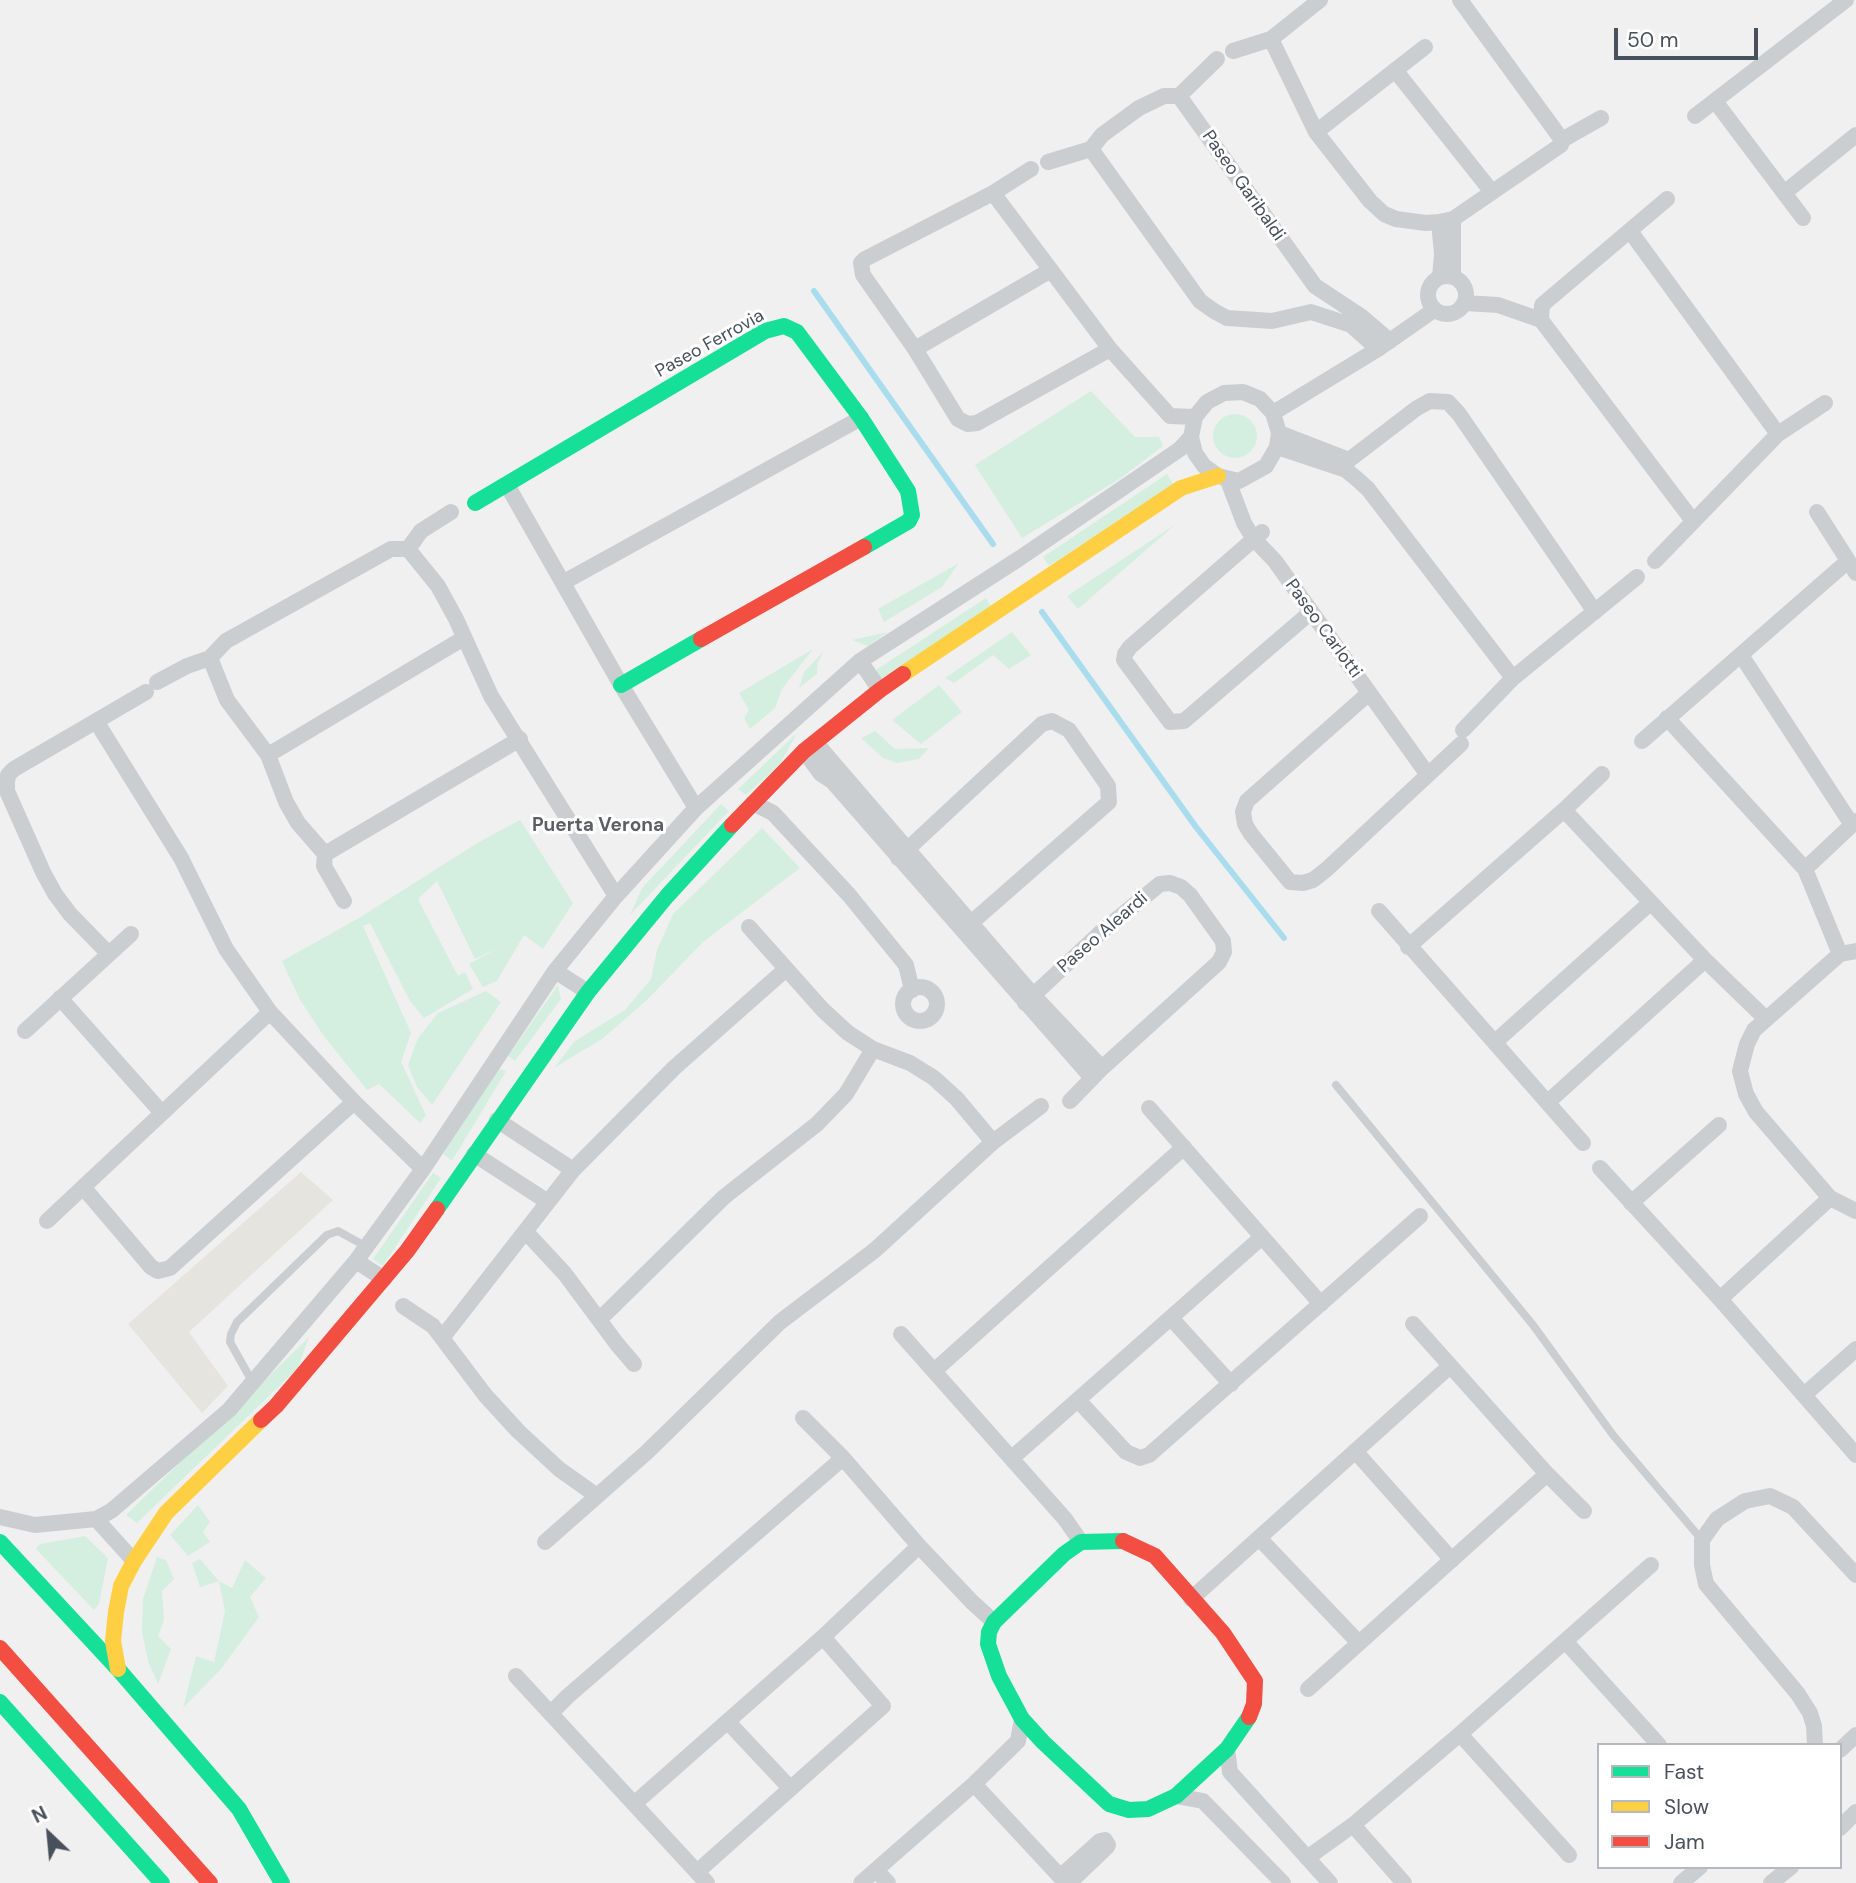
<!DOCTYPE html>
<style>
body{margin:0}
#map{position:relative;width:1856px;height:1883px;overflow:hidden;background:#f0f0f0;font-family:"DM Sans",sans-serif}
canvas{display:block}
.legend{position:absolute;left:1597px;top:1743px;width:245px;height:126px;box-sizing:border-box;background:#fff;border:2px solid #b5b9be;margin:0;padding:9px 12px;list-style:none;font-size:21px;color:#47515c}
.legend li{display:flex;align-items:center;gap:14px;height:35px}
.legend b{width:35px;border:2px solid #b5b9be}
.north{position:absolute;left:14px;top:1799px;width:70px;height:70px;-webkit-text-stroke:5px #fff;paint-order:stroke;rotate:334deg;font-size:19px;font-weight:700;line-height:28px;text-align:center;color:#47515c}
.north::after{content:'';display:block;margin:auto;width:24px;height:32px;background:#47515c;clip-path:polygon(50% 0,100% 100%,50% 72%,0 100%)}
.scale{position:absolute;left:1614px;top:28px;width:144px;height:32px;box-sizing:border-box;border:4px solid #47515c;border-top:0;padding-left:9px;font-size:21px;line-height:24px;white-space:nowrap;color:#47515c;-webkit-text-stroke:5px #fff;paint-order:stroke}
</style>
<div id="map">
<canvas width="1856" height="1883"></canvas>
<ul class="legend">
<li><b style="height:9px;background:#16e098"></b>Fast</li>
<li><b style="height:9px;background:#ffcf43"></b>Slow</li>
<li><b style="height:9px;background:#f24e42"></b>Jam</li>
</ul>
<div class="north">N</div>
<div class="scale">50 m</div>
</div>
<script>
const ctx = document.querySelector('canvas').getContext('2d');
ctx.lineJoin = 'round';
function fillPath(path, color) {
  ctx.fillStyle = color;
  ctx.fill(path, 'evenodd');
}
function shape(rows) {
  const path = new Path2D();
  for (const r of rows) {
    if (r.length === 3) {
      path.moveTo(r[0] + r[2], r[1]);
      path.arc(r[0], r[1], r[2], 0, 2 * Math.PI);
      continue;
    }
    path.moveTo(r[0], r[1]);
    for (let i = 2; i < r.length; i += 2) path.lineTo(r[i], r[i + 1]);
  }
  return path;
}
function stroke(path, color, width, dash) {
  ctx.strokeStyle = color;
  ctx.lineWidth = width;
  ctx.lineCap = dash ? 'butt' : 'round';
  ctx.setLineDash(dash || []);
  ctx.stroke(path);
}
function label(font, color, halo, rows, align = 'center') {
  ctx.font = font + ' "DM Sans",sans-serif';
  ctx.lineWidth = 6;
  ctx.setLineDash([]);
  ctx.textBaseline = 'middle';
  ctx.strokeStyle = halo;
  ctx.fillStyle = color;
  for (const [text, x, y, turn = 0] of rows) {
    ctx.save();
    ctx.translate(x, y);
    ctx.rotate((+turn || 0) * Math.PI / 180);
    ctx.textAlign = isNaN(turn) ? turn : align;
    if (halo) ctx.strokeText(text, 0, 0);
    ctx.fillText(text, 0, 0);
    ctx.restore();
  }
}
const commercial = shape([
 [301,1172,333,1200,189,1332,228,1386,202,1413,128,1324]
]);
const green = shape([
 [1091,391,1135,437,1159,437,1163,446,1121,478,1022,538,975,465],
 [1235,436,22],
 [1167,474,1173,484,1049,566,1043,557],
 [1176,524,1078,609,1067,596],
 [959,563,942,587,884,622,878,609],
 [986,598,991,606,877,682,876,670],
 [888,632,868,646,852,640],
 [1012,632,1031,655,1009,669,993,655,954,683,945,678],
 [813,649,782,689,775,708,750,729,744,718,749,710,739,693],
 [824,651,818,662,817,674,799,688,804,672],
 [939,685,962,712,921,744,892,720],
 [875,731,895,749,929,748,919,759,897,763,883,758,861,738],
 [797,733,780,764,746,795,738,789],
 [721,804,729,811,630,915,642,888],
 [520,820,573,903,543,949,524,935,497,981,483,987,469,964,498,948,475,959,437,881,418,899,458,976,465,972,473,989,424,1018,410,1001,370,923,363,926,411,1033,401,1062,426,1115,420,1123,379,1084,367,1090,323,1035,299,998,282,961,359,918,479,842],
 [762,828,800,868,703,942,647,1000,602,1039,554,1068,575,1041,625,1010,651,979,657,950,673,914],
 [558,985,561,999,515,1061,508,1056],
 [486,991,501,1002,432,1105,417,1087,408,1065,418,1038,438,1013],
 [498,1069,506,1071,452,1161,443,1154],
 [433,1173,441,1178,383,1266,373,1259],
 [309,1337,298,1368,137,1523,126,1515],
 [198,1505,210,1522,203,1532,210,1542,188,1556,170,1535],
 [85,1536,108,1558,99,1604,94,1610,36,1549,40,1544],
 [157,1557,166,1560,174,1579,162,1591,164,1620,158,1636,171,1649,158,1684,148,1661,142,1632,143,1599],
 [200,1559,219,1581,232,1588,245,1560,266,1578,250,1597,259,1617,221,1669,183,1708,196,1656,214,1662,225,1611,219,1581,200,1587,192,1563]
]);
const stream = shape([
 [814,291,993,544],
 [1042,612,1196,827,1284,938]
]);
const lane = shape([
 [1336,1085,1533,1325,1613,1435,1702,1540],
 [253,1383,230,1342,231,1334,237,1322,327,1235,338,1231,367,1247]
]);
const street = shape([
 [1271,39,1316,132,1370,201,1384,214,1396,219,1426,223,1439,222,1453,219,1561,145,1562,140,1460,0],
 [1233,51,1271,39,1320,0],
 [1395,70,1492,192],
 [1179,96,1217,59],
 [1715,101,1803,218],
 [1695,116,1846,0],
 [1316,132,1425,47],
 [1562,140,1601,118],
 [1091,149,1200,301,1214,311,1227,318,1272,321,1311,312,1351,325,1378,349],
 [1048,162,1091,149,1102,135,1139,108,1164,96,1179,96,1315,286,1362,317,1390,341],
 [1031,169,993,193,865,259,861,263,863,275,915,349,958,419,968,424,977,423,1110,349],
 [993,193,1110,349,1170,416,1195,417],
 [1784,193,1856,135],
 [1439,222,1442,254,1440,277],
 [1630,231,1778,434],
 [1447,295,19],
 [1453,277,1453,219],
 [1465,303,1498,305,1541,320,1693,521],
 [1541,320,1542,305,1667,199],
 [915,349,1051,270],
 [1243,392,1260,399,1273,413,1279,433,1277,447,1266,466,1239,481,1218,476,1204,466,1195,453,1191,437,1195,417,1207,402,1224,393,1243,392],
 [1273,413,1378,349,1434,310],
 [1279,433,1349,460,1417,408,1430,401,1448,402,1459,414,1595,612],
 [1277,447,1346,470,1357,479,1368,489,1513,678,1637,577],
 [1227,478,1244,523,1253,538,1275,561,1428,775],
 [507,485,621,685,696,808],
 [1817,512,1856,573],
 [1262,532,1130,647,1125,654,1124,660,1170,722,1184,721,1311,612],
 [408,549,438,586,456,619,491,696,616,896],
 [408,549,421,531,451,512],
 [1655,561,1778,434,1825,403],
 [564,582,861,418],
 [1741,655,1852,825],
 [210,658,227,700,268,755,286,802,298,823,325,854,324,866,344,901],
 [860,661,880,690],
 [157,682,187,666,210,658,226,641,391,549,408,549],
 [1369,693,1247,801,1243,812,1245,824,1251,834,1290,882,1303,883,1313,880,1327,869,1461,744],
 [1667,718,1805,869,1840,954],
 [96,721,181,858,226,949,270,1012,354,1102,423,1169],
 [1463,730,1513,678],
 [1642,741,1848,561],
 [815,742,1033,995,1102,1068],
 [804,751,821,774,832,781,1092,1078],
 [268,755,464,638],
 [753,803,773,813,849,895,906,965,912,990],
 [1564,810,1705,960,1765,1018],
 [325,854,520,739],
 [898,858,1042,724,1052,721,1069,730,1108,786,1109,802,963,930],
 [1805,869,1856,821],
 [1379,911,1583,1143],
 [749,927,823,1010,848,1033,873,1049,910,1063,934,1078,957,1099,993,1142],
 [1408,947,1564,810,1602,774],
 [1856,951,1840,954,1754,1030,1747,1044,1740,1071,1746,1094,1756,1112,1830,1198,1856,1211],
 [108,953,70,914,55,894,43,872,7,791,7,783,8,775,14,769,146,692],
 [555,971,588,992],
 [920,1004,17],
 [60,998,162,1113],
 [1025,1003,1100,933,1160,884,1170,883,1181,887,1190,895,1223,941,1224,952,1219,962,1102,1068,1070,1101],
 [25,1031,131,934],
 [1495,1042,1650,903],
 [1548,1102,1705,960],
 [1149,1108,1321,1304],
 [497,1120,573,1170],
 [474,1154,548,1202],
 [1600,1168,1720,1299,1856,1455],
 [83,1187,151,1267,158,1271,170,1268,354,1102],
 [1631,1203,1719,1125],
 [47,1221,270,1012],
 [526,1232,565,1274,617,1344,634,1364],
 [356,1261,384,1279],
 [1720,1299,1830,1198],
 [403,1306,433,1326,485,1395,518,1431,559,1469,597,1496],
 [1171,1318,1231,1384],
 [600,1319,724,1197,817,1124,846,1094,873,1049],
 [1413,1324,1547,1474],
 [901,1334,1065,1519,1081,1542],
 [442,1338,573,1170,674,1068,786,969],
 [934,1371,1184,1147],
 [1804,1395,1856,1349],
 [1078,1400,1126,1452,1140,1458,1149,1455,1420,1216],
 [803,1418,843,1458,919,1546,972,1602,994,1622],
 [1355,1451,1452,1560],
 [1012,1458,1262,1237],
 [0,1517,35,1525,96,1519,111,1511,229,1410,356,1261,423,1169,555,971,616,896,696,808,860,661,1020,558,1180,449,1191,437],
 [96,1519,134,1561],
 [1259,1538,1359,1643],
 [545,1542,647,1452,780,1322,875,1250,993,1142,1041,1106],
 [1191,1599,1450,1366],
 [1565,1641,1659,1745],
 [516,1676,707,1883],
 [1308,1689,1547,1474,1584,1511],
 [551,1713,568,1696,843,1458],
 [728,1722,790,1788],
 [1460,1734,1569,1855],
 [1815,1745,1814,1726,1810,1713,1798,1694,1706,1584,1702,1565,1702,1540,1717,1519,1745,1501,1770,1496,1793,1507,1856,1575],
 [1227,1749,1230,1772,1330,1883],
 [1840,1750,1856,1735],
 [974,1784,1066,1883],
 [1176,1796,1203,1801,1283,1883],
 [634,1804,823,1637,919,1546],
 [1353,1825,1404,1883],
 [1840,1828,1856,1812],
 [1307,1858,1353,1825,1460,1734,1651,1565],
 [876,1870,888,1883],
 [697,1872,883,1706,823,1637],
 [1060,1877,1100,1841,1105,1840,1108,1845,1107,1847,1069,1883],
 [861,1883,974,1784,1018,1741,1022,1719],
 [1681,1883,1700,1867],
 [1771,1883,1791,1867]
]);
const fast = shape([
 [475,503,765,331,784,326,797,332,861,418,908,491,912,515,909,521,864,547],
 [621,685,701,639],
 [437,1209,588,992,667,896,732,825],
 [1123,1541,1081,1542,1064,1554,994,1622,989,1632,988,1644,999,1676,1022,1719,1043,1742,1109,1804,1129,1810,1148,1809,1176,1796,1227,1749,1249,1717],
 [0,1542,118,1669,239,1809,282,1883],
 [0,1702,162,1883]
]);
const slow = shape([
 [903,674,1181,488,1218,476],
 [118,1669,113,1641,116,1612,121,1586,134,1561,166,1513,261,1420]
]);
const jam = shape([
 [701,639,864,547],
 [732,825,804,751,880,690,903,674],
 [261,1420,276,1406,407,1251,437,1209],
 [1123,1541,1155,1556,1223,1633,1255,1681,1254,1704,1249,1717],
 [0,1648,210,1883]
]);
const streetNames = [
 ["Paseo Garibaldi",1243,186,55],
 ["Paseo Ferrovia",710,344,-29],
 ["Paseo Carlotti",1323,629,54],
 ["Paseo Aleardi",1103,933,-41]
];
const neighbourhoodNames = [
 ["Puerta Verona",598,826]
];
fillPath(commercial, '#e5e4de');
fillPath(green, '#d4efe0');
stroke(stream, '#a9dced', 6);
stroke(lane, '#cbced1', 8);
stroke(street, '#cbced1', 16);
stroke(fast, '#16e098', 16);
stroke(slow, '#ffcf43', 16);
stroke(jam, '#f24e42', 16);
label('18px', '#47515c', '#fff', streetNames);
label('bold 19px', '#5b5f64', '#fff', neighbourhoodNames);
</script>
